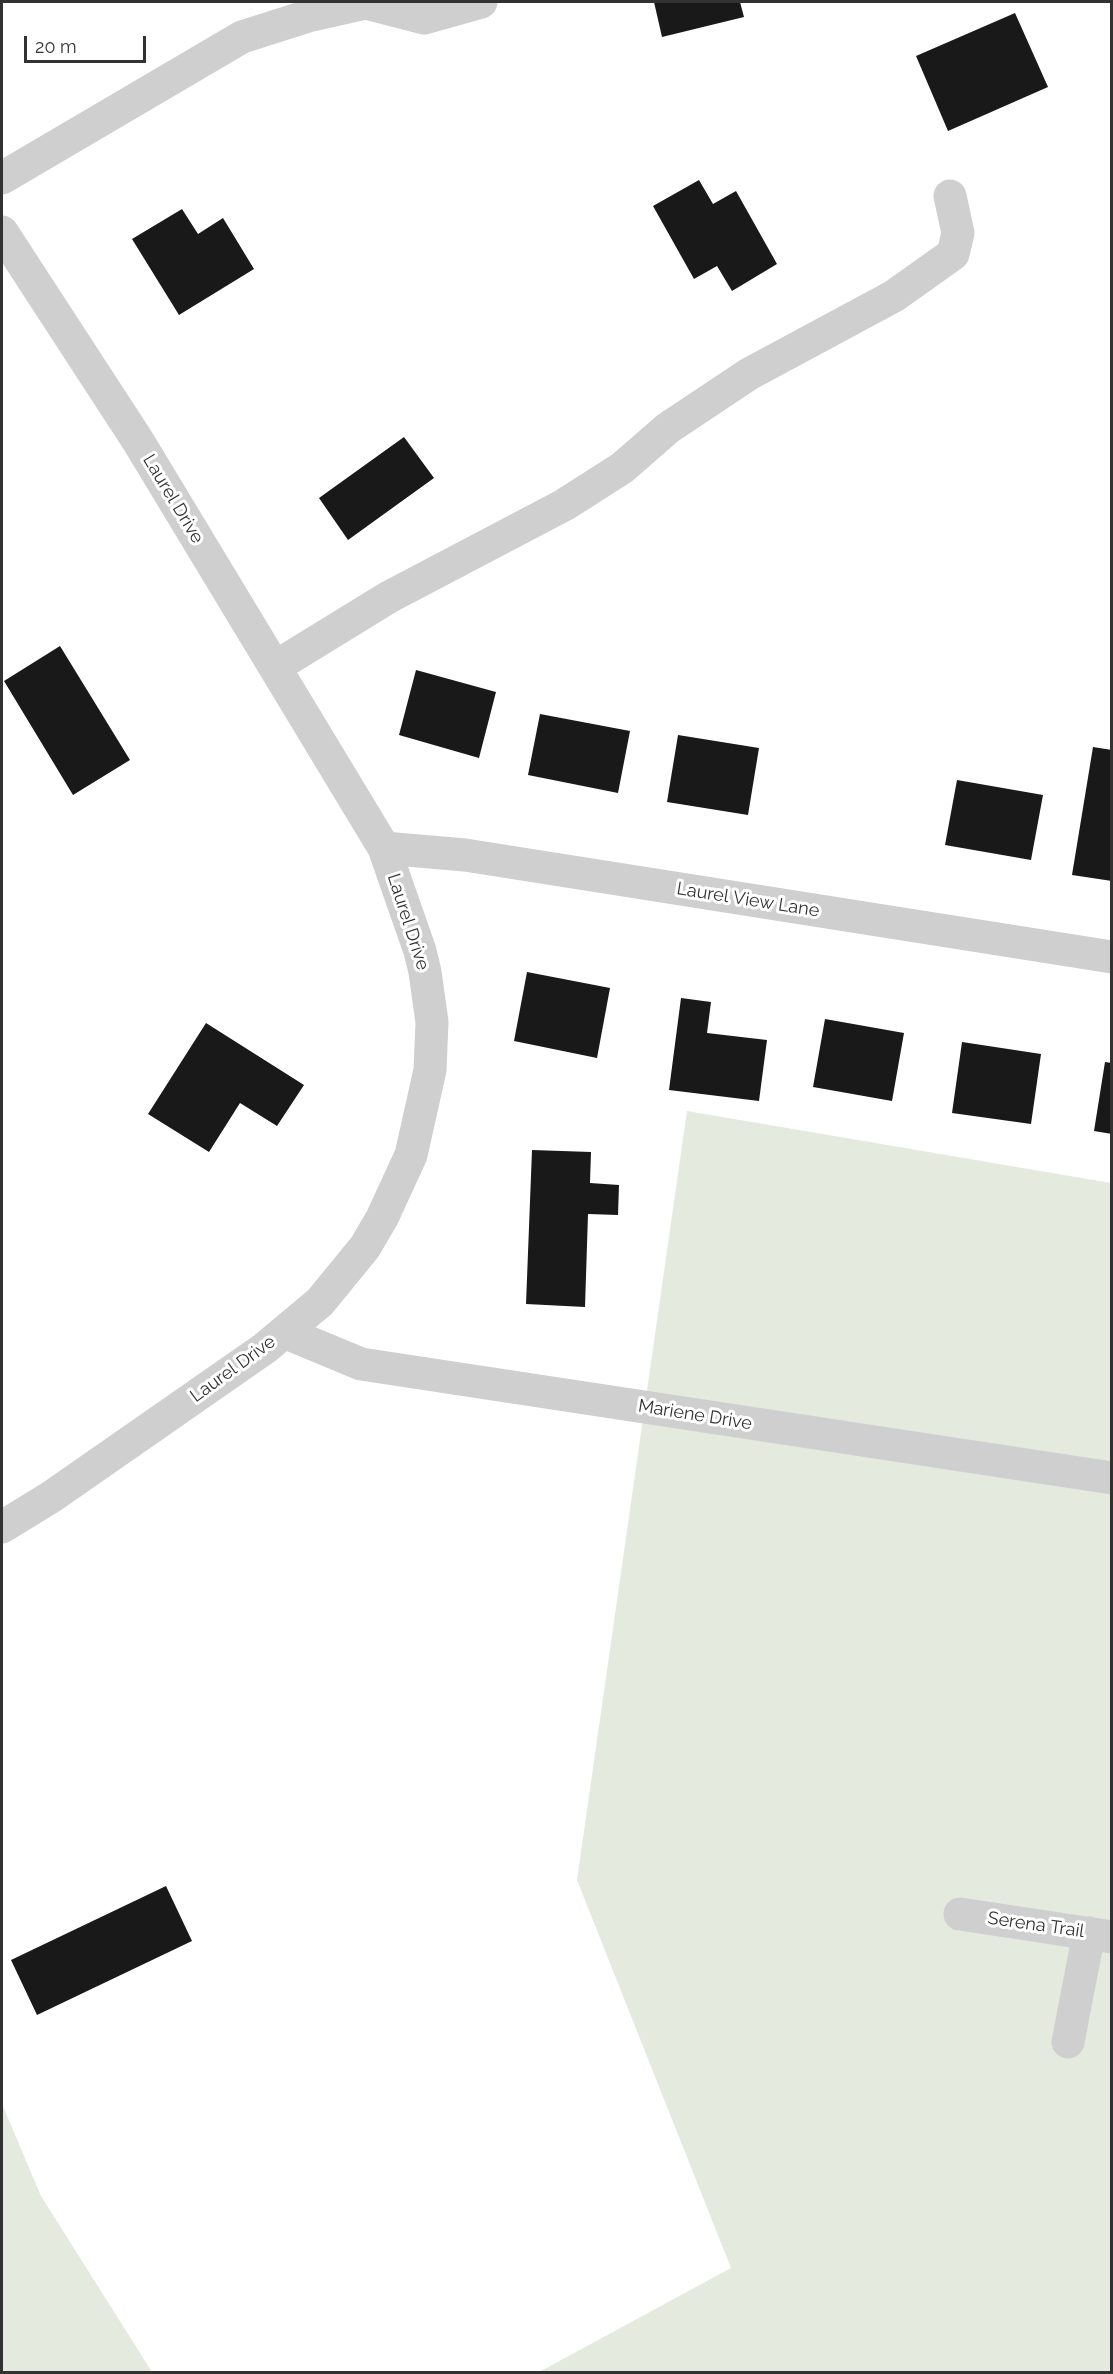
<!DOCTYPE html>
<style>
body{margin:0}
#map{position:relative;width:1113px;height:2374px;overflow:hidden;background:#fff;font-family:Raleway,sans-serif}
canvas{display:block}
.frame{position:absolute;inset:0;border:3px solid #323232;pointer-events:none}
.scale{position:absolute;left:24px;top:36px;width:122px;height:27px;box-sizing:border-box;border:3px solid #323232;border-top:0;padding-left:8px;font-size:18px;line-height:21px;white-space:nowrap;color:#323232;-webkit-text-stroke:4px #fff;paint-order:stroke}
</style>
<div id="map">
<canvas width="1113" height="2374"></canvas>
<div class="frame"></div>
<div class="scale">20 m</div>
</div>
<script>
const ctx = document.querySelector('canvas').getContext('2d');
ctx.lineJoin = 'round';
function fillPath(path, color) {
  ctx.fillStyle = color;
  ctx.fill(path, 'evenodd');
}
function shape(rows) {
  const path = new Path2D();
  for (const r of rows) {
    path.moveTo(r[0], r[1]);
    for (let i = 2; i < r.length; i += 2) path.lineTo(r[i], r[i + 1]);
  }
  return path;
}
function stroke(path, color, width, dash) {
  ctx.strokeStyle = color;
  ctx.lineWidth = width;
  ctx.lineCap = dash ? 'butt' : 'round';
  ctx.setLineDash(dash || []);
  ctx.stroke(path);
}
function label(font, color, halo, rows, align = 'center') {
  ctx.font = font + ' Raleway,sans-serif';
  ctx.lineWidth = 6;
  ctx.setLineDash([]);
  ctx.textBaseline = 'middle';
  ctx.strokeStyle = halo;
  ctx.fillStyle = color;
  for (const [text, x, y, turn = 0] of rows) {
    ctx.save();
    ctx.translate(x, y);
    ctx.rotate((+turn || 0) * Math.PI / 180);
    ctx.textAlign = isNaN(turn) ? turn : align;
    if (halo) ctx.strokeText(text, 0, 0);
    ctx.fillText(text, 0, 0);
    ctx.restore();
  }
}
const green = shape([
 [687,1111,1111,1183,1111,2372,539,2372,731,2268,577,1880],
 [2,2104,41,2196,152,2372,2,2372]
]);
const building = shape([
 [654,2,740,2,744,17,662,37],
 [1015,13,1048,87,948,131,916,56],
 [699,180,713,204,736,191,777,264,732,291,717,266,694,279,653,206],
 [182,209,198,234,223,218,254,269,179,315,132,239],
 [404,437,434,478,348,540,319,498],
 [60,646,130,760,73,795,4,681],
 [416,670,496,692,479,758,399,735],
 [540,714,630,731,618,793,528,775],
 [678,735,759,748,748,815,667,802],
 [1093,747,1112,750,1112,881,1072,875],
 [957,780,1043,795,1031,860,945,845],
 [527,972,610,988,597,1058,514,1041],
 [681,998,711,1002,707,1033,767,1040,759,1101,669,1090],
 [825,1019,904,1033,892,1101,813,1087],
 [206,1023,304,1085,277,1126,240,1103,209,1152,148,1114],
 [962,1042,1041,1054,1031,1124,952,1113],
 [1105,1062,1112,1063,1112,1134,1094,1131],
 [532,1150,591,1152,590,1183,619,1185,618,1215,588,1214,585,1307,526,1304],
 [166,1886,192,1941,37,2015,11,1960]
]);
const minor = shape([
 [2,178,242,37,308,16,366,3,424,18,481,2],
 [2,232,138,441,384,848,420,951,425,972,432,1022,430,1070,411,1155,382,1218,365,1247,320,1302,265,1348,51,1497,2,1527],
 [275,667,389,597,564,505,622,468,668,428,749,374,894,296,953,254,958,233,950,196],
 [384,848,465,855,1112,957],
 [284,1332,361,1364,1112,1478],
 [960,1914,1112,1937],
 [1068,2042,1089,1933]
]);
const streetNames = [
 ["Laurel Drive",173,499,59],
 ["Laurel View Lane",748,900,9],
 ["Laurel Drive",408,922,72],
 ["Laurel Drive",233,1369,-36],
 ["Mariene Drive",695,1415,9],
 ["Serena Trail",1036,1925,8]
];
fillPath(green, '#e4eade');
fillPath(building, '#191919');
stroke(minor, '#cfcfcf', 33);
label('18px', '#323232', '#fff', streetNames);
</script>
